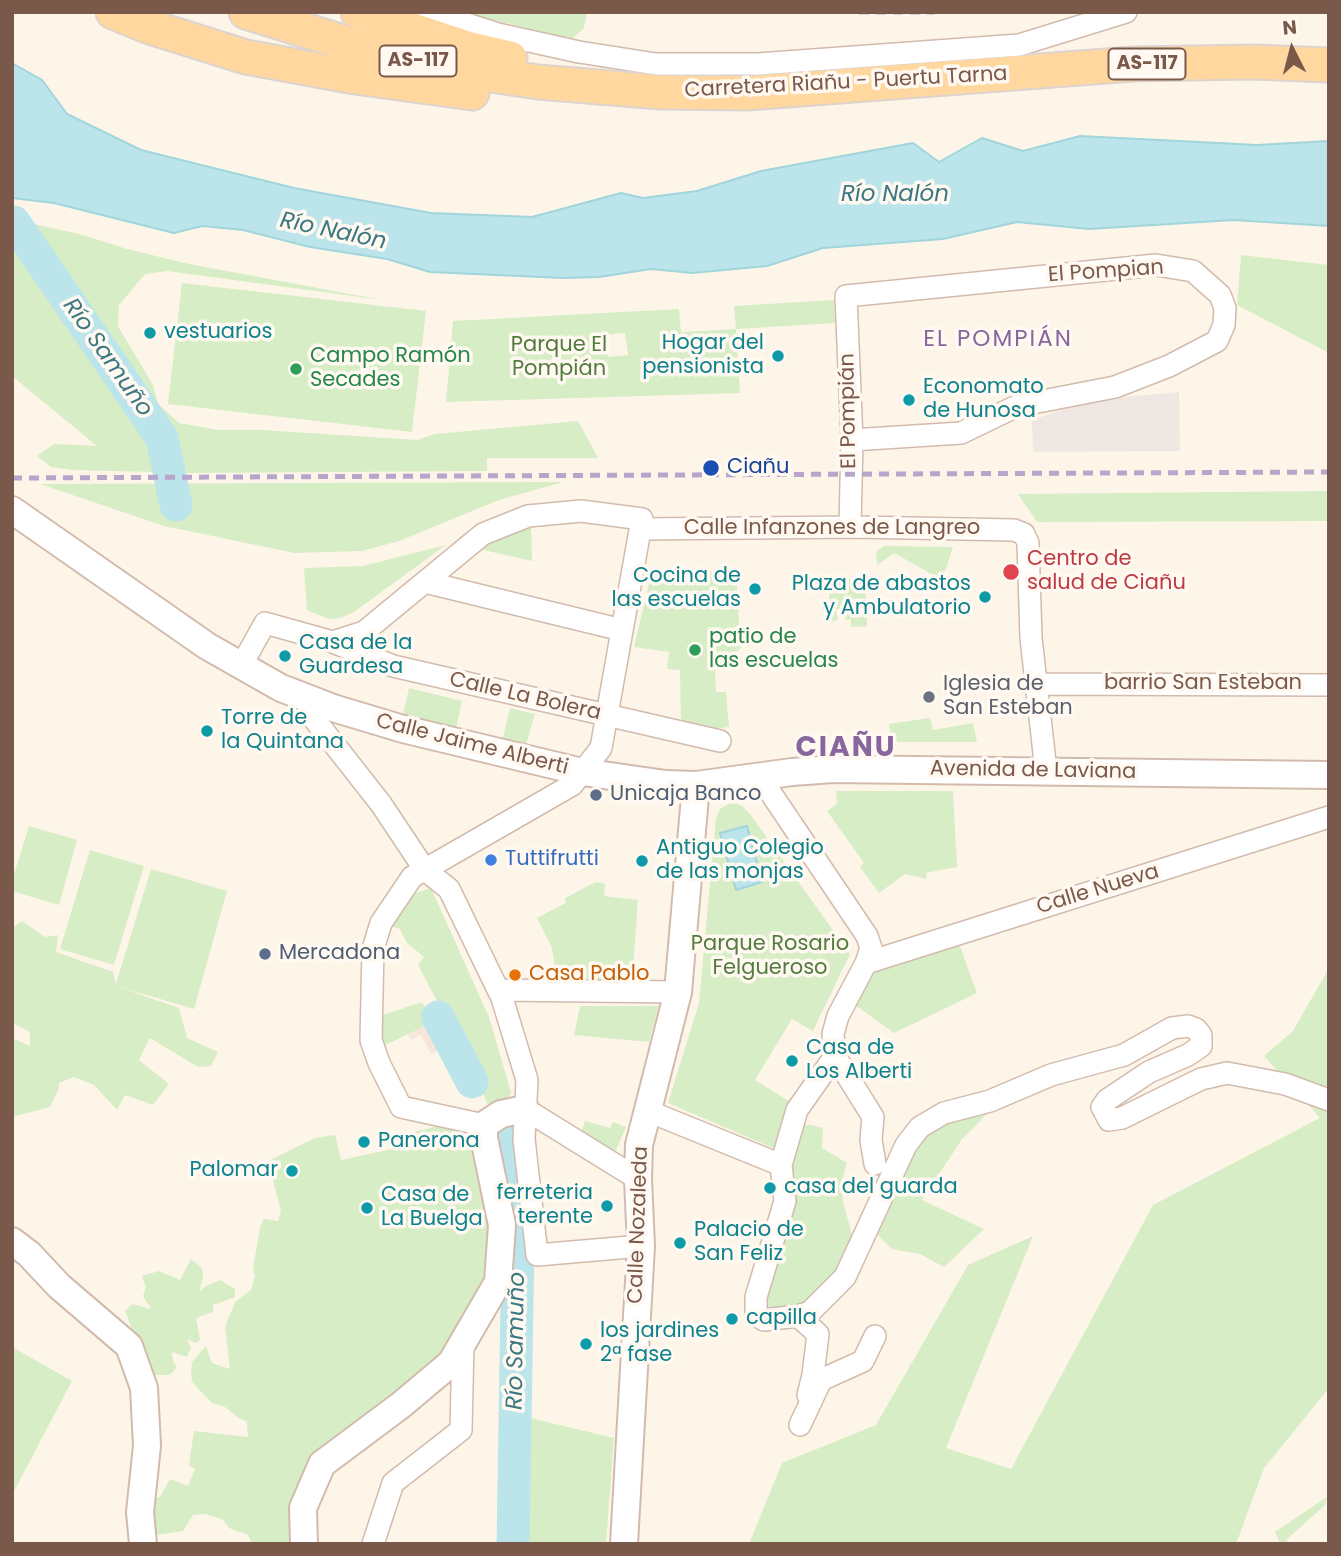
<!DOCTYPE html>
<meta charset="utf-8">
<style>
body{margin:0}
#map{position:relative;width:1341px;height:1556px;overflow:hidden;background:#fef5e9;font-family:Poppins,sans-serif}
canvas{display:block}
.frame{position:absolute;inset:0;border:14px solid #7b594a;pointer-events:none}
.north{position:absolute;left:1257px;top:14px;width:70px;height:70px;-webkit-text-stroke:5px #fff9f1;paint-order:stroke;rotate:354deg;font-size:19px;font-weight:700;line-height:28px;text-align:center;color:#7b594a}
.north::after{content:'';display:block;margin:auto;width:24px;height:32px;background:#7b594a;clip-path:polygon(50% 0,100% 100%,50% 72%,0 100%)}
</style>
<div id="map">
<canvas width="1341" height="1556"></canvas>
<div class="frame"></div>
<div class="north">N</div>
</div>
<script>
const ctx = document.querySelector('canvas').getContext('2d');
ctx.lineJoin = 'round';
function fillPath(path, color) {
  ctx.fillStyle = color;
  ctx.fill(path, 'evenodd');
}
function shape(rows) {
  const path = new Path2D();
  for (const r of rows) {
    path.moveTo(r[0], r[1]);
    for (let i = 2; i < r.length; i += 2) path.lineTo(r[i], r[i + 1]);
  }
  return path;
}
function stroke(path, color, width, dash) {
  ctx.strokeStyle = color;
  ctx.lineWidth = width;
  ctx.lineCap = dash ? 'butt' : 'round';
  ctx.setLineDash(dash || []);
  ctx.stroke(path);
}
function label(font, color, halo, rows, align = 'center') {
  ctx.font = font + ' Poppins,sans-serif';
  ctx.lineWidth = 7;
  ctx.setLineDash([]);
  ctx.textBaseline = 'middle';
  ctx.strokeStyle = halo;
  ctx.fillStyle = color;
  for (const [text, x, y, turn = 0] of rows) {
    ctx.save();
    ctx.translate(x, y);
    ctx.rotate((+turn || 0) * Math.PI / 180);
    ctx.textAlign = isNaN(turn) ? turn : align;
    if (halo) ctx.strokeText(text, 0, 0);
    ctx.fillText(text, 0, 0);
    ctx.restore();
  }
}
const residential = shape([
 [433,1022,448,1046,431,1054,421,1035,411,1040,408,1034]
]);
const industrial = shape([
 [1179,392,1180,451,1033,452,1032,420,1092,400]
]);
const green = shape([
 [461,12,587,12,584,28,572,39],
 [24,222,79,234,127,249,189,264,382,300,167,271,145,274,119,305,118,326,153,385,158,404,179,423,218,430,262,430,417,440,435,434,578,421,598,458,487,458,487,471,187,473,182,467,172,434,120,355],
 [12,228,146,425,161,452,159,470,152,472,72,470,51,467,37,456,54,444,97,446,12,376],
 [1241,255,1329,265,1329,353,1237,305],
 [182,283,426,311,412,432,168,404],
 [834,300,835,323,736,329,740,393,446,402,453,321,679,309,681,332,736,329,734,306],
 [625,333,628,355,608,357,606,335],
 [563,482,499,500,399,541,362,551,295,553,164,526,40,484],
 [1329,491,1329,521,1037,522,1018,494],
 [531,524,532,561,479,549],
 [446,545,354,612,340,618,329,619,307,610,304,568,363,566],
 [884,546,953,547,942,580,894,553,877,565,876,552],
 [736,571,739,623,743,634,743,645,726,664,715,665,716,692,726,692,729,727,715,729,681,724,680,670,667,669,669,652,634,647,652,572],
 [865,579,867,626,851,627,851,619,845,620,846,611,843,607,836,610,838,620,831,621,828,580],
 [409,688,462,701,456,728,403,714],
 [510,708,535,714,525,748,502,741],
 [930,718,933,730,973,723,977,742,892,742,889,724],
 [836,791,953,791,957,867,926,873,927,879,905,874,879,893,860,867,864,863,827,811,837,804],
 [735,803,742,806,750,814,850,954,813,1031,792,1019,755,1080,792,1103,775,1149,668,1103,699,1003,716,818,720,809,728,804],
 [29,826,77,840,59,905,12,891,12,881],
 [90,850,144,866,114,965,60,949],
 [151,869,227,891,194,1009,116,986,179,1008,187,1038,218,1052,211,1066,198,1067,150,1038,139,1060,169,1084,153,1105,125,1095,117,1110,94,1085,74,1077,59,1083,59,1088,50,1107,12,1117,12,1038,30,1046,30,1032,12,1023,12,928,22,921,45,937,58,935,56,952,113,972,116,984],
 [596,882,605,884,604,896,638,900,633,968,642,968,642,981,557,981,552,948,537,918,566,903,565,898],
 [431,888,489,1017,511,1092,507,1103,488,1105,472,1067,418,965,424,957,407,943,400,929,386,925,416,893],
 [959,944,977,993,894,1033,855,1005,869,977,876,969],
 [1329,968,1329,1388,1264,1468,1236,1544,749,1544,782,1463,876,1425,968,1265,1033,1236,946,1448,1011,1469,1153,1205,1320,1118,1264,1056,1293,1031],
 [422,1002,433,1022,381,1047,383,1015],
 [580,1006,659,1006,649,1042,574,1035],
 [993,1108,962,1139,922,1200,984,1229,944,1267,920,1254,892,1249,873,1230,926,1130],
 [585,1121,610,1128,613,1122,626,1127,615,1152,579,1139],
 [442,1125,472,1131,492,1225,491,1271,438,1361,329,1440,302,1474,297,1544,252,1544,248,1535,229,1528,222,1519,204,1514,193,1515,183,1531,149,1536,149,1500,160,1497,170,1479,188,1486,195,1469,189,1465,194,1431,248,1437,247,1422,237,1417,225,1407,212,1403,192,1382,191,1372,192,1362,206,1346,212,1363,230,1369,225,1327,235,1302,251,1290,255,1276,253,1269,260,1227,264,1219,278,1221,281,1211,268,1161,315,1138,335,1135,341,1160,392,1149,391,1138],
 [800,1125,812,1125,823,1128,822,1148,847,1163,841,1183,843,1202,853,1238,844,1260,828,1283,809,1302,790,1311,769,1312,764,1302,787,1178],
 [191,1259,202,1268,203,1277,199,1293,204,1287,220,1280,235,1289,235,1297,213,1305,213,1312,196,1318,200,1340,196,1343,187,1339,191,1348,187,1357,172,1352,173,1362,177,1366,173,1372,168,1375,150,1375,125,1311,132,1304,151,1309,143,1296,146,1287,142,1276,159,1271,180,1280],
 [12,1347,72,1381,12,1495],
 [522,1416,614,1438,606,1544,519,1544],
 [1327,1497,1325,1505,1286,1540,1291,1544,1277,1544,1279,1541,1275,1532]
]);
const water = shape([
 [12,63,42,80,67,114,141,150,294,188,431,213,532,217,621,193,643,198,697,191,761,171,913,143,939,162,982,138,1023,151,1080,136,1257,145,1329,141,1329,226,1234,220,1089,229,1017,222,943,239,823,248,767,266,692,273,651,269,599,277,563,278,430,272,387,259,310,247,243,230,202,226,174,233,54,203,12,198,12,63],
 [747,826,762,882,736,890,720,833,747,826]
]);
const river = shape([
 [14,222,162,438,176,505],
 [438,1017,472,1082],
 [502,1140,507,1157,518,1241,513,1544]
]);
const minor = shape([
 [429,12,498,34,579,52,656,64,758,64,1019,45,1126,12],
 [850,526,852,440,846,296,1156,265,1193,271,1220,295,1225,308,1224,325,1217,341,1169,366,1115,387,1017,406,961,433,852,440],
 [640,529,858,527,1014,530,1024,534,1028,543,1031,638,1046,771],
 [425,582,622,630],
 [333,642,393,666,720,741],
 [241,666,265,623,333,642,364,632,483,534,528,516,581,511,642,519,601,748,572,785,412,877,381,923,373,949,371,1040,379,1063,401,1107,484,1125],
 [1036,684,1329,685],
 [308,698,315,720,381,804,425,870,449,889,502,998,527,1080,524,1139,537,1255,641,1246],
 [760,777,867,936,871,948,866,963,838,1016,833,1034,835,1056,873,1117,871,1140,875,1164],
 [866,963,1329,817],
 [498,990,678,992],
 [835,1056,797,1110,781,1165,785,1201,756,1297,756,1315,764,1320,798,1316,810,1312,845,1277,906,1145,920,1127,944,1113,990,1101,1051,1075,1124,1055,1172,1028,1188,1026,1196,1029,1201,1035,1201,1046,1188,1055,1149,1072,1107,1100,1102,1107,1109,1120,1122,1118,1201,1079,1227,1073,1285,1084,1329,1100],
 [525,1109,638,1179],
 [648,1111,781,1165],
 [798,1316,818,1334,813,1375,808,1395],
 [800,1425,821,1380,863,1361,875,1336],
 [373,1544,393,1483,461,1430,463,1342]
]);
const tertiary = shape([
 [12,510,207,646,281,688,333,708,403,729,582,772,666,784,696,785,792,772,833,769,1329,775],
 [12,1241,29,1254,59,1286,129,1346,144,1388,147,1446,140,1512,143,1544],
 [304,1544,303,1508,322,1464,401,1405,451,1363,498,1282,502,1225,484,1138,484,1125,501,1114,525,1109],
 [624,1544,641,1246,638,1179,639,1145,678,992,696,785]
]);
const primary = shape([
 [113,12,147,26,246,57,355,77,472,93],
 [246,12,362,48,458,70,538,82,661,92,747,93,1133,64,1253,62,1329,65],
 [358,12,467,48,510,58]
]);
const rail = shape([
 [859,12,935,12],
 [12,478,1329,472]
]);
const markers = [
 [150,333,7,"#0f9aa8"],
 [778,356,7,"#0f9aa8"],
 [296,369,7,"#2e9e5b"],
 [909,400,7,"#0f9aa8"],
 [711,468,9,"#1a4fb4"],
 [1011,572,9,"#e0444e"],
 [755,589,7,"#0f9aa8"],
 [985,597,7,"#0f9aa8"],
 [695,650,7,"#2e9e5b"],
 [285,656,7,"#0f9aa8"],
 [929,697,7,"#6b7280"],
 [207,731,7,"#0f9aa8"],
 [596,795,7,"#5c6f8a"],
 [491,860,7,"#3f7fe0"],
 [642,861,7,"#0f9aa8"],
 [265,954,7,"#5c6f8a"],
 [515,975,7,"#e8710a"],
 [792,1061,7,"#0f9aa8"],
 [364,1142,7,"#0f9aa8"],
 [292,1171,7,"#0f9aa8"],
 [770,1188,7,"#0f9aa8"],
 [607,1206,7,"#0f9aa8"],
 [367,1208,7,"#0f9aa8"],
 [680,1243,7,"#0f9aa8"],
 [732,1319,7,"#0f9aa8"],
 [586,1344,7,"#0f9aa8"]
];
const shields = [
 [418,61,77],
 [1147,64,77]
];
const shieldNames = [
 ["AS-117",418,61],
 ["AS-117",1147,64]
];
const streetNames = [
 ["Carretera Riañu - Puertu Tarna",846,83,-3],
 ["El Pompian",1106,272,-4],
 ["El Pompián",849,411,-91],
 ["Calle Infanzones de Langreo",832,529],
 ["barrio San Esteban",1203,684],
 ["Calle La Bolera",525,697,13],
 ["Calle Jaime Alberti",472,745,14],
 ["Avenida de Laviana",1033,771,1],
 ["Calle Nueva",1098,890,-17],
 ["Calle Nozaleda",639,1225,-88]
];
const cultureNames = [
 ["vestuarios",164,333],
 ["Hogar del",764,344,"right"],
 ["pensionista",764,368,"right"],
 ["Economato",923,388],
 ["de Hunosa",923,412],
 ["Cocina de",741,577,"right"],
 ["las escuelas",741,601,"right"],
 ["Plaza de abastos",971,585,"right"],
 ["y Ambulatorio",971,609,"right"],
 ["Casa de la",299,644],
 ["Guardesa",299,668],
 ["Torre de",221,719],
 ["la Quintana",221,743],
 ["Antiguo Colegio",656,849],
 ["de las monjas",656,873],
 ["Casa de",806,1049],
 ["Los Alberti",806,1073],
 ["Panerona",378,1142],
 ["Palomar",278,1171,"right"],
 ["casa del guarda",784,1188],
 ["ferreteria",593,1194,"right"],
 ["terente",593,1218,"right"],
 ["Casa de",381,1196],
 ["La Buelga",381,1220],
 ["Palacio de",694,1231],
 ["San Feliz",694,1255],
 ["capilla",746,1319],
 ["los jardines",600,1332],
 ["2ª fase",600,1356]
];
const parkNames = [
 ["Parque El",559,346],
 ["Pompián",559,370],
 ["Parque Rosario",770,945],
 ["Felgueroso",770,969]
];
const leisureNames = [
 ["Campo Ramón",310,357],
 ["Secades",310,381],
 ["patio de",709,638],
 ["las escuelas",709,662]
];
const transitNames = [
 ["Ciañu",727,468]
];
const healthNames = [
 ["Centro de",1027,560],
 ["salud de Ciañu",1027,584]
];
const worshipNames = [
 ["Iglesia de",943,685],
 ["San Esteban",943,709]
];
const serviceNames = [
 ["Unicaja Banco",610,795],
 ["Mercadona",279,954]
];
const shopNames = [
 ["Tuttifrutti",505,860]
];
const foodNames = [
 ["Casa Pablo",529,975]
];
const waterNames = [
 ["Río Nalón",895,195],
 ["Río Nalón",333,232,12],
 ["Río Samuño",107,358,55],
 ["Río Samuño",517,1341,-89]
];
const neighbourhoodNames = [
 ["EL POMPIÁN",998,340]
];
const districtNames = [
 ["CIAÑU",846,749]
];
fillPath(residential, '#f6e6d7');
fillPath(industrial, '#efe7e2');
fillPath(green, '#d7edc5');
fillPath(water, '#bbe5ea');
stroke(water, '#a1d5dc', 2);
stroke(river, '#bbe5ea', 33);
stroke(minor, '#d2bbad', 24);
stroke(tertiary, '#d2bbad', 30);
stroke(primary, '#ddd4d0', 37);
stroke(minor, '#fff', 21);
stroke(tertiary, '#fff', 26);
stroke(primary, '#ffd79f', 33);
stroke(rail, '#b7a5ca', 5, [10, 7]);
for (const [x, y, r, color] of markers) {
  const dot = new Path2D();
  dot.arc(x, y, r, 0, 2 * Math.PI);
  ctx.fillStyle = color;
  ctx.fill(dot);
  stroke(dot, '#fff9f1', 2.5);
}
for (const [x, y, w] of shields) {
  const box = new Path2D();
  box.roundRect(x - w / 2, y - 15.5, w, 31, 5);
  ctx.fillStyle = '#fff9f1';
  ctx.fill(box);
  stroke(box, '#7b594a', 2);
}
label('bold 19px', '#7b594a', null, shieldNames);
label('21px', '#7b594a', '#fff9f1', streetNames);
label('21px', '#0d838f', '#fff9f1', cultureNames, 'left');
label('21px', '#527b3e', '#fff9f1', parkNames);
label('21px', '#27864d', '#fff9f1', leisureNames, 'left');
label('21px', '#164399', '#fff9f1', transitNames, 'left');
label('21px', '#be3a42', '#fff9f1', healthNames, 'left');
label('21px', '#5b616d', '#fff9f1', worshipNames, 'left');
label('21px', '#4e5e75', '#fff9f1', serviceNames, 'left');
label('21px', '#366cbe', '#fff9f1', shopNames, 'left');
label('21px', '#c56008', '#fff9f1', foodNames, 'left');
label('italic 23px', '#3c7881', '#fff9f1', waterNames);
ctx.letterSpacing = '2px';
label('23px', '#88669e', '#fff9f1', neighbourhoodNames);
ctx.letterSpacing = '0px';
ctx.letterSpacing = '2px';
label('bold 28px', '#88669e', '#fff9f1', districtNames);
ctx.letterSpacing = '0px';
</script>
